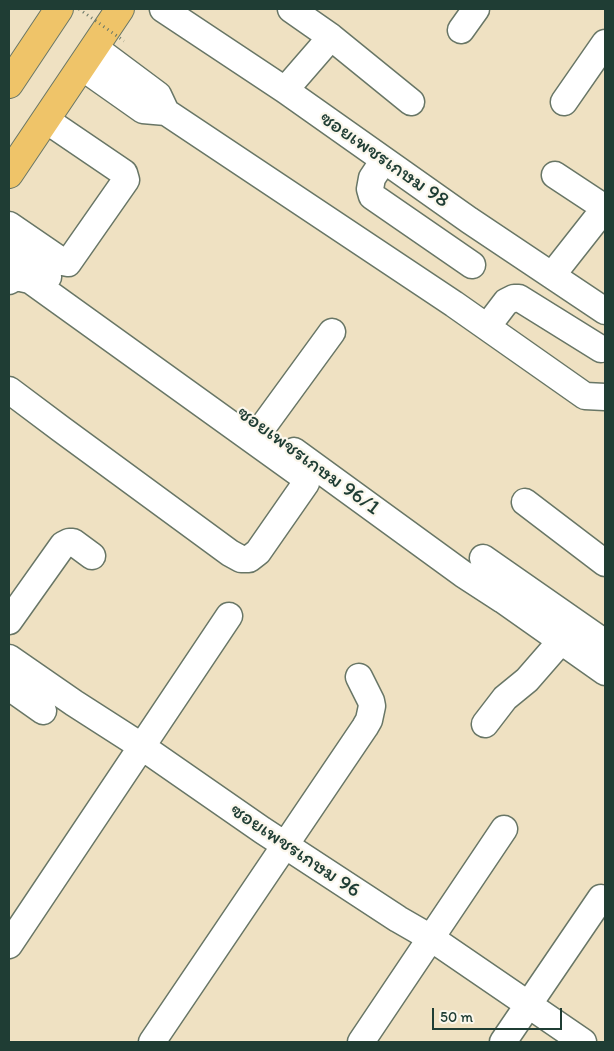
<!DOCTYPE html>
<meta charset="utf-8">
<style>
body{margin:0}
#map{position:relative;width:614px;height:1051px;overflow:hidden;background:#efe1c2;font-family:Itim,sans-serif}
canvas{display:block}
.frame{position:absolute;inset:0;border:10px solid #1f3d34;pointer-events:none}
.scale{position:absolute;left:432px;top:1008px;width:130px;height:22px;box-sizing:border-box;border:2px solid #1f3d34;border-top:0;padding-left:6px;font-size:15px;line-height:18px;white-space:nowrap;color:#1f3d34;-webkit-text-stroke:4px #fbf7ec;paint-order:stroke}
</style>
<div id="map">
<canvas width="614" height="1051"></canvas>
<div class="frame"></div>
<div class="scale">50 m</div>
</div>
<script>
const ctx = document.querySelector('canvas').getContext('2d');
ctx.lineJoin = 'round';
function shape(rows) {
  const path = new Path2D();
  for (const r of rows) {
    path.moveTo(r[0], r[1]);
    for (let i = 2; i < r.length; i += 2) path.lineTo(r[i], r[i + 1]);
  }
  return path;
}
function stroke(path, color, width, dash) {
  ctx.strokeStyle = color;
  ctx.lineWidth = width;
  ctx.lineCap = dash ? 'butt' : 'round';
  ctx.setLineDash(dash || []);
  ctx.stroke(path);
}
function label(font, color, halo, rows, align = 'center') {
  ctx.font = font + ' Itim,"Playpen Sans Thai",sans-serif';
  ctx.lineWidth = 4.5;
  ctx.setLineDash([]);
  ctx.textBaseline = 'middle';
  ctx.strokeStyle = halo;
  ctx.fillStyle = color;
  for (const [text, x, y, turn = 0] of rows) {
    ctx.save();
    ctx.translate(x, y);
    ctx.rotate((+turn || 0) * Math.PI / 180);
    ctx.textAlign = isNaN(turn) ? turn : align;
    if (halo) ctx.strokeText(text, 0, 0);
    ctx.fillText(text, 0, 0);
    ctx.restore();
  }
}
const minor = shape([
 [163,9,285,90,469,220,605,311],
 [291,9,331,37],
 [461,30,476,9],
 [95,48,158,95,166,112],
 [82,67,143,110,166,112,454,304,585,396,605,397],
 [285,90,331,37,411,102],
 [564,102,605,43],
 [384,160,372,178,370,189,372,196,472,265],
 [9,225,63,262,68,263,126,180,124,173,46,120],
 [9,252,48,277],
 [553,274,605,208,555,175],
 [9,281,16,277,30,280,297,472,304,477,306,483,258,552,249,559,241,559,230,553,61,429,9,390],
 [487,327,506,302,514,298,519,298,601,349],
 [262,428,332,332],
 [294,451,463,574,503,600,605,672],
 [525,502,605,563],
 [483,558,605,643],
 [9,621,63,545,69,542,73,542,92,556],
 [9,658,74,703,141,746,262,830,398,919,431,938,583,1042],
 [9,687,43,711],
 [485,724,505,698,527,680,561,641],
 [9,945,229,616],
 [152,1042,365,727,369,720,372,706,371,701,359,677],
 [361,1042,504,829],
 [503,1042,601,898]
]);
const major = shape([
 [9,84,59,9],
 [9,174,120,9]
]);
const pathBridge = shape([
 [79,9,124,41]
]);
const streetNames = [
 ["ซอยเพชรเกษม 98",384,160,35],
 ["ซอยเพชรเกษม 96/1",308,461,36],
 ["ซอยเพชรเกษม 96",295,851,34]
];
stroke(minor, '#687666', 29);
stroke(major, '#687666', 30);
stroke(minor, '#fff', 26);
stroke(major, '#efc469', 28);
stroke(pathBridge, '#687666', 3, [1, 4]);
label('21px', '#1f3d34', '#fbf7ec', streetNames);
</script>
